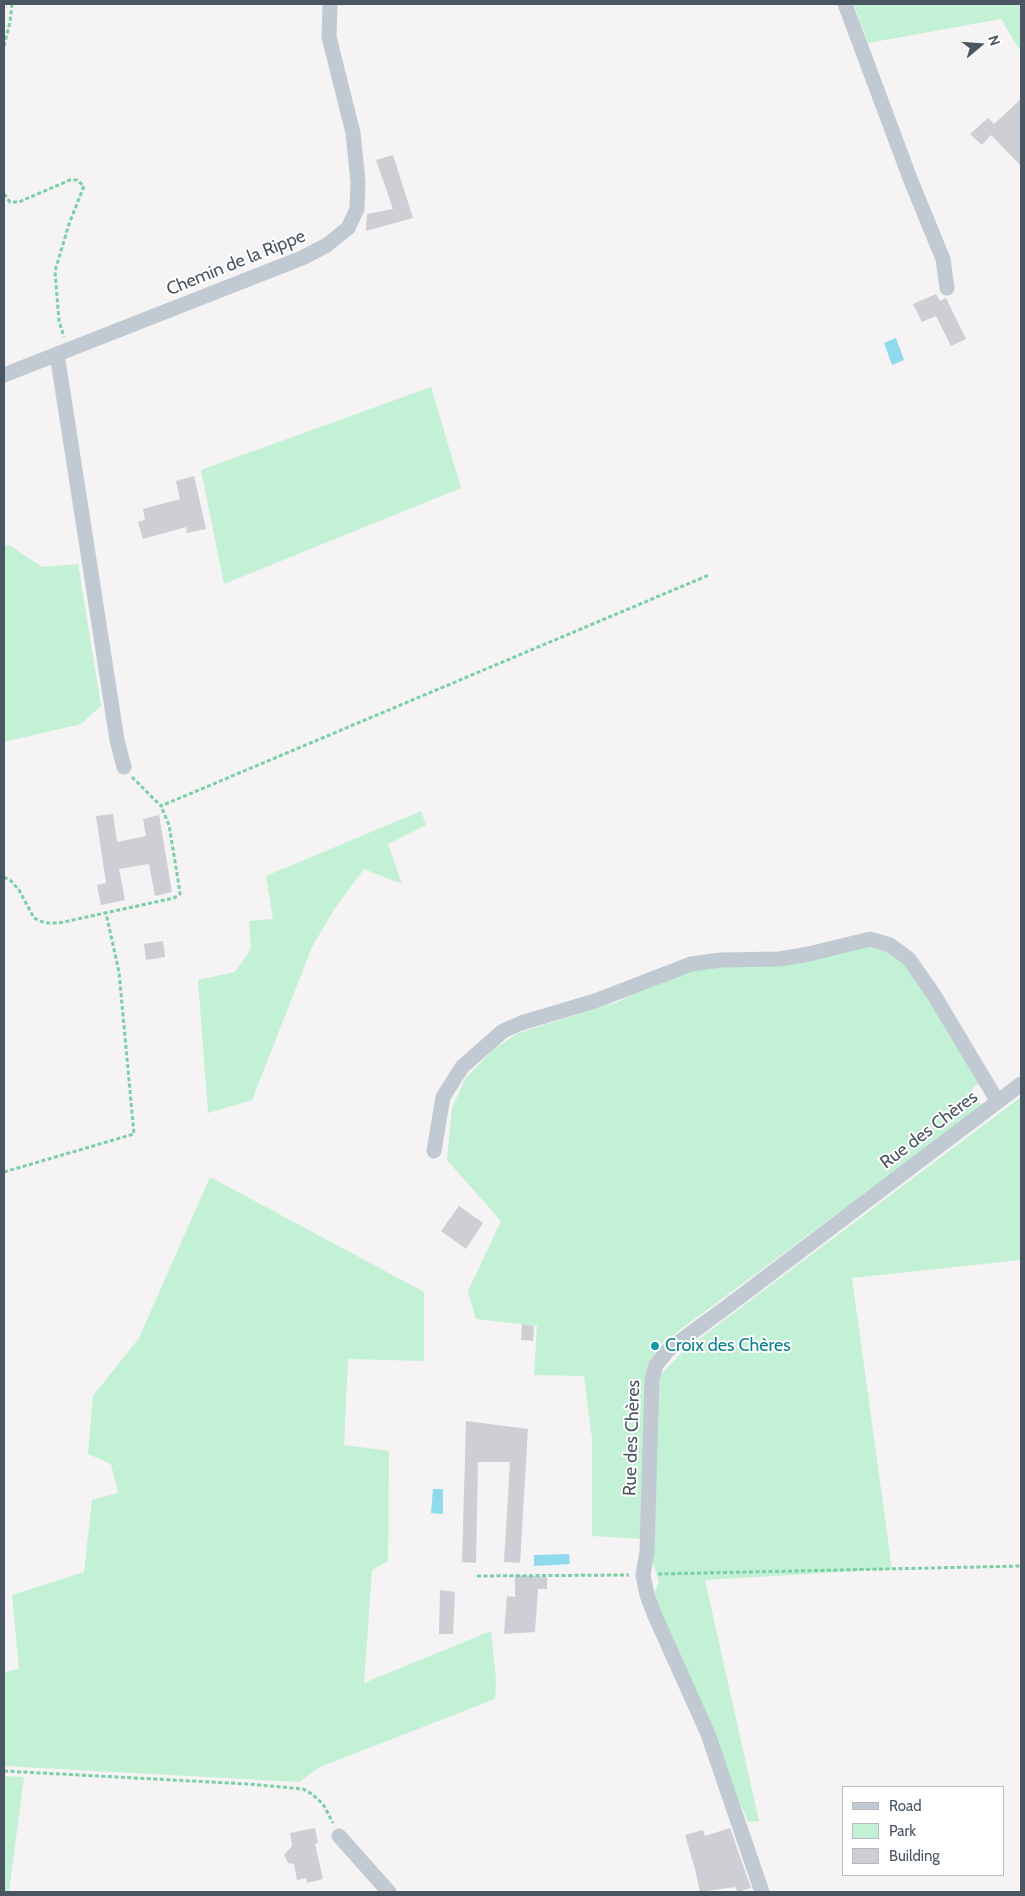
<!DOCTYPE html>
<meta charset="utf-8">
<style>
body{margin:0}
#map{position:relative;width:1025px;height:1896px;overflow:hidden;background:#f5f3f3;font-family:Cabin,sans-serif}
canvas{display:block}
.frame{position:absolute;inset:0;border:5px solid #4a5661;pointer-events:none}
.legend{position:absolute;left:842px;top:1786px;width:162px;height:90px;box-sizing:border-box;background:#fff;border:1px solid #b7bbc0;margin:0;padding:6px 9px;list-style:none;font-size:15px;color:#4a5661}
.legend li{display:flex;align-items:center;gap:10px;height:25px}
.legend b{width:25px;border:1px solid #b7bbc0}
.north{position:absolute;left:955px;top:20px;width:50px;height:50px;-webkit-text-stroke:4px #fff;paint-order:stroke;rotate:72deg;font-size:14px;font-weight:700;line-height:20px;text-align:center;color:#4a5661}
.north::after{content:'';display:block;margin:auto;width:18px;height:22px;background:#4a5661;clip-path:polygon(50% 0,100% 100%,50% 72%,0 100%)}
</style>
<div id="map">
<canvas width="1025" height="1896"></canvas>
<div class="frame"></div>
<ul class="legend">
<li><b style="height:6px;background:#c1cad2"></b>Road</li>
<li><b style="height:14px;background:#c3f1d5"></b>Park</li>
<li><b style="height:14px;background:#cdcfd5"></b>Building</li>
</ul>
<div class="north">N</div>
</div>
<script>
const ctx = document.querySelector('canvas').getContext('2d');
ctx.lineJoin = 'round';
function fillPath(path, color) {
  ctx.fillStyle = color;
  ctx.fill(path, 'evenodd');
}
function shape(rows) {
  const path = new Path2D();
  for (const r of rows) {
    path.moveTo(r[0], r[1]);
    for (let i = 2; i < r.length; i += 2) path.lineTo(r[i], r[i + 1]);
  }
  return path;
}
function stroke(path, color, width, dash) {
  ctx.strokeStyle = color;
  ctx.lineWidth = width;
  ctx.lineCap = dash ? 'butt' : 'round';
  ctx.setLineDash(dash || []);
  ctx.stroke(path);
}
function label(font, color, halo, rows, align = 'center') {
  ctx.font = font + ' Cabin,sans-serif';
  ctx.lineWidth = 4;
  ctx.setLineDash([]);
  ctx.textBaseline = 'middle';
  ctx.strokeStyle = halo;
  ctx.fillStyle = color;
  for (const [text, x, y, turn = 0] of rows) {
    ctx.save();
    ctx.translate(x, y);
    ctx.rotate((+turn || 0) * Math.PI / 180);
    ctx.textAlign = isNaN(turn) ? turn : align;
    if (halo) ctx.strokeText(text, 0, 0);
    ctx.fillText(text, 0, 0);
    ctx.restore();
  }
}
const green = shape([
 [854,4,1021,4,1021,52,1001,19,868,43],
 [431,387,461,488,224,584,201,470],
 [9,545,42,567,78,564,101,706,81,724,4,742,4,546],
 [421,811,426,825,388,844,402,884,364,869,335,908,312,947,252,1100,208,1113,198,980,235,972,251,949,249,921,273,919,266,876],
 [874,945,894,954,912,971,979,1083,972,1088,973,1095,982,1106,661,1344,651,1359,646,1372,641,1539,592,1536,592,1439,584,1376,534,1375,537,1326,476,1319,468,1291,501,1221,447,1160,452,1108,465,1079,493,1050,518,1033,618,1002,656,982,680,972],
 [1021,1097,1021,1260,852,1278,892,1569,705,1580,759,1821,748,1822,653,1596,659,1582,652,1559,657,1379,682,1352],
 [210,1177,424,1292,424,1361,348,1359,344,1445,389,1451,388,1561,372,1570,364,1683,491,1631,496,1679,495,1699,320,1767,299,1782,4,1766,4,1672,19,1669,12,1595,84,1572,92,1500,118,1493,111,1464,88,1454,93,1396,139,1338],
 [4,1776,24,1777,9,1892,4,1892]
]);
const water = shape([
 [896,338,904,360,892,365,884,343],
 [433,1489,443,1489,443,1514,431,1513],
 [569,1554,570,1564,534,1566,534,1555]
]);
const building = shape([
 [1021,99,1021,166,991,135,982,145,970,134,988,118,994,124],
 [393,155,413,218,366,231,367,214,393,209,376,160],
 [936,294,940,301,946,298,966,339,951,346,936,316,922,322,913,304],
 [194,476,206,529,187,533,186,527,143,539,138,522,145,520,143,509,180,499,176,481],
 [113,814,117,842,146,836,143,819,159,815,172,892,155,896,149,864,119,869,125,900,101,905,97,885,106,883,96,816],
 [163,941,165,957,146,960,144,944],
 [459,1206,483,1223,466,1249,441,1231],
 [522,1324,534,1326,533,1341,521,1340],
 [466,1421,528,1429,520,1563,504,1562,510,1462,478,1462,476,1563,462,1562],
 [515,1575,547,1577,547,1589,538,1589,535,1632,504,1634,507,1596,515,1597],
 [440,1590,455,1592,453,1634,439,1634],
 [315,1828,318,1843,315,1844,323,1879,307,1883,306,1878,297,1880,294,1864,288,1863,284,1855,292,1846,290,1833],
 [730,1828,751,1888,738,1892,735,1887,700,1892,695,1869,685,1835,703,1830,705,1836]
]);
const path = shape([
 [4,46,10,22,12,4],
 [4,194,10,202,19,202,70,180,77,180,84,186,69,224,55,271,59,321,64,337],
 [132,777,161,806,709,575],
 [4,877,11,881,19,890,34,918,45,923,59,923,174,898,180,894,179,886,169,825,161,806],
 [4,1172,134,1134,119,972,106,913],
 [658,1574,1021,1566],
 [477,1576,629,1575],
 [4,1771,248,1784,303,1789,312,1794,323,1804,333,1823]
]);
const minor = shape([
 [845,4,911,181,943,259,947,288],
 [57,354,117,740,124,767],
 [4,375,302,258,327,245,348,228,357,209,358,182,353,133,329,37,330,4],
 [434,1151,443,1097,462,1067,503,1031,521,1023,595,1001,691,964,721,960,779,959,809,954,870,939,890,945,909,959,934,995,998,1102],
 [339,1836,389,1892],
 [762,1892,708,1734,655,1616,647,1595,643,1575,647,1551,652,1379,656,1365,668,1350,728,1306,1021,1084]
]);
const markers = [
 [655,1346,5,"#0f9aa8"]
];
const streetNames = [
 ["Chemin de la Rippe",236,263,-22],
 ["Rue des Chères",929,1130,-37],
 ["Rue des Chères",632,1438,-88]
];
const cultureNames = [
 ["Croix des Chères",665,1346]
];
fillPath(green, '#c3f1d5');
fillPath(water, '#90daee');
fillPath(building, '#cdcfd5');
stroke(path, '#7ad0a6', 3, [4, 2.5]);
stroke(minor, '#c1cad2', 15);
for (const [x, y, r, color] of markers) {
  const dot = new Path2D();
  dot.arc(x, y, r, 0, 2 * Math.PI);
  ctx.fillStyle = color;
  ctx.fill(dot);
  stroke(dot, '#fff', 2);
}
label('18px', '#4a5661', '#fff', streetNames);
label('18px', '#0d838f', '#fff', cultureNames, 'left');
</script>
